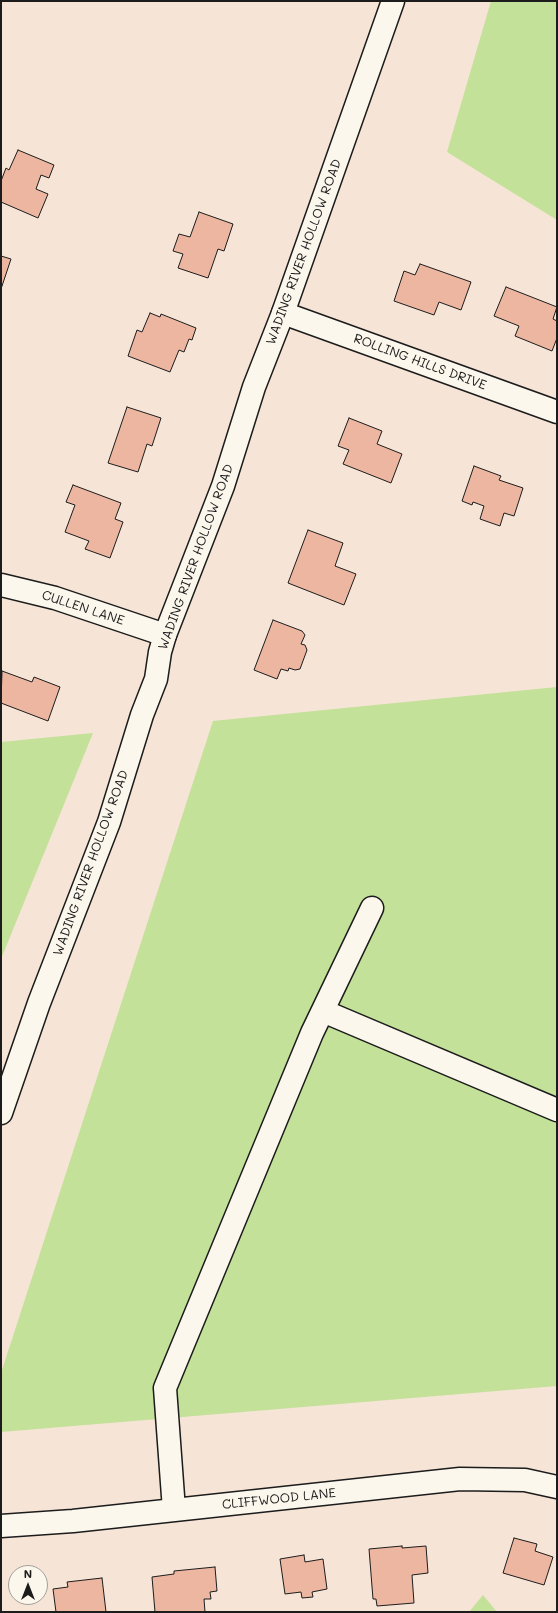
<!DOCTYPE html>
<style>
body{margin:0}
#map{position:relative;width:558px;height:1613px;overflow:hidden;background:#f6e4d6;font-family:Mali,sans-serif}
canvas{display:block}
.frame{position:absolute;inset:0;border:2px solid #1c1c1c;pointer-events:none}
.north{position:absolute;left:8px;top:1565px;width:40px;height:40px;box-sizing:border-box;background:#fbf7ec;border:1px solid #a29f99;border-radius:50%;rotate:0deg;font-size:11px;font-weight:700;line-height:16px;text-align:center;color:#1c1c1c}
.north::after{content:'';display:block;margin:auto;width:14px;height:18px;background:#1c1c1c;clip-path:polygon(50% 0,100% 100%,50% 72%,0 100%)}
</style>
<div id="map">
<canvas width="558" height="1613"></canvas>
<div class="frame"></div>
<div class="north">N</div>
</div>
<script>
const ctx = document.querySelector('canvas').getContext('2d');
ctx.lineJoin = 'round';
function fillPath(path, color) {
  ctx.fillStyle = color;
  ctx.fill(path, 'evenodd');
}
function shape(rows) {
  const path = new Path2D();
  for (const r of rows) {
    path.moveTo(r[0], r[1]);
    for (let i = 2; i < r.length; i += 2) path.lineTo(r[i], r[i + 1]);
  }
  return path;
}
function stroke(path, color, width, dash) {
  ctx.strokeStyle = color;
  ctx.lineWidth = width;
  ctx.lineCap = dash ? 'butt' : 'round';
  ctx.setLineDash(dash || []);
  ctx.stroke(path);
}
function label(font, color, halo, rows, align = 'center') {
  ctx.font = font + ' Mali,sans-serif';
  ctx.lineWidth = 3;
  ctx.setLineDash([]);
  ctx.textBaseline = 'middle';
  ctx.strokeStyle = halo;
  ctx.fillStyle = color;
  for (const [text, x, y, turn = 0] of rows) {
    ctx.save();
    ctx.translate(x, y);
    ctx.rotate((+turn || 0) * Math.PI / 180);
    ctx.textAlign = isNaN(turn) ? turn : align;
    if (halo) ctx.strokeText(text, 0, 0);
    ctx.fillText(text, 0, 0);
    ctx.restore();
  }
}
const green = shape([
 [491,1,557,1,557,220,447,152],
 [557,687,557,1386,1,1432,1,1373,213,721],
 [93,733,1,959,1,742],
 [483,1595,497,1612,469,1612]
]);
const building = shape([
 [18,150,54,165,49,178,41,175,36,189,48,194,38,218,1,202,1,181,6,168,9,170,18,150],
 [199,212,233,224,224,251,218,249,208,278,178,268,183,254,173,251,179,234,190,237,199,212],
 [1,256,11,259,1,289,1,256],
 [420,264,471,282,461,310,439,302,434,315,394,301,404,271,415,275,420,264],
 [506,287,557,307,553,319,557,321,557,338,552,351,515,336,519,326,494,316,506,287],
 [150,313,160,317,161,314,196,328,192,340,189,339,184,352,179,350,170,372,128,356,137,330,142,332,150,313],
 [127,407,161,418,152,446,147,444,138,472,108,463,127,407],
 [349,418,382,431,377,444,402,454,391,483,343,464,349,450,338,446,349,418],
 [474,466,501,476,499,480,523,488,514,516,504,513,500,526,480,519,484,506,473,502,472,505,462,501,474,466],
 [73,485,121,503,115,519,123,522,110,558,85,549,89,541,65,532,75,505,66,502,73,485],
 [308,530,343,543,335,566,356,574,344,605,288,583,308,530],
 [273,620,302,631,305,635,301,644,305,645,307,650,300,669,295,670,289,668,288,671,281,669,277,679,254,670,273,620],
 [2,671,32,682,34,677,60,687,48,721,1,703,2,671],
 [514,1538,537,1544,535,1551,553,1557,544,1585,503,1573,514,1538],
 [402,1546,402,1548,426,1546,428,1573,412,1575,414,1603,377,1606,376,1599,373,1599,369,1549,402,1546],
 [304,1555,305,1562,323,1559,327,1589,312,1592,313,1597,302,1598,301,1592,285,1594,280,1559,304,1555],
 [215,1567,217,1591,210,1592,211,1599,204,1599,205,1612,155,1612,152,1577,174,1574,174,1571,215,1567],
 [102,1578,106,1612,56,1612,53,1589,68,1587,67,1582,102,1578]
]);
const minor = shape([
 [283,313,557,412],
 [1,585,55,598,165,635],
 [323,1011,557,1110],
 [174,1510,165,1388,312,1033,372,908],
 [1,1526,73,1521,460,1479,525,1480,557,1487]
]);
const tertiary = shape([
 [1,1113,39,1003,109,822,142,715,156,679,160,652,165,635,223,486,254,387,283,313,393,1]
]);
const streetNames = [
 ["WADING RIVER HOLLOW ROAD",304,252,-70],
 ["ROLLING HILLS DRIVE",420,362,20],
 ["WADING RIVER HOLLOW ROAD",196,557,-70],
 ["CULLEN LANE",83,608,18],
 ["WADING RIVER HOLLOW ROAD",91,863,-70],
 ["CLIFFWOOD LANE",279,1499,-6]
];
fillPath(green, '#c3e199');
fillPath(building, '#ecb6a1');
stroke(building, '#1c1c1c', 1);
stroke(minor, '#1c1c1c', 25);
stroke(tertiary, '#1c1c1c', 25);
stroke(minor, '#fbf7ec', 22);
stroke(tertiary, '#fbf7ec', 22);
label('13px', '#1c1c1c', '#fbf7ec', streetNames);
</script>
